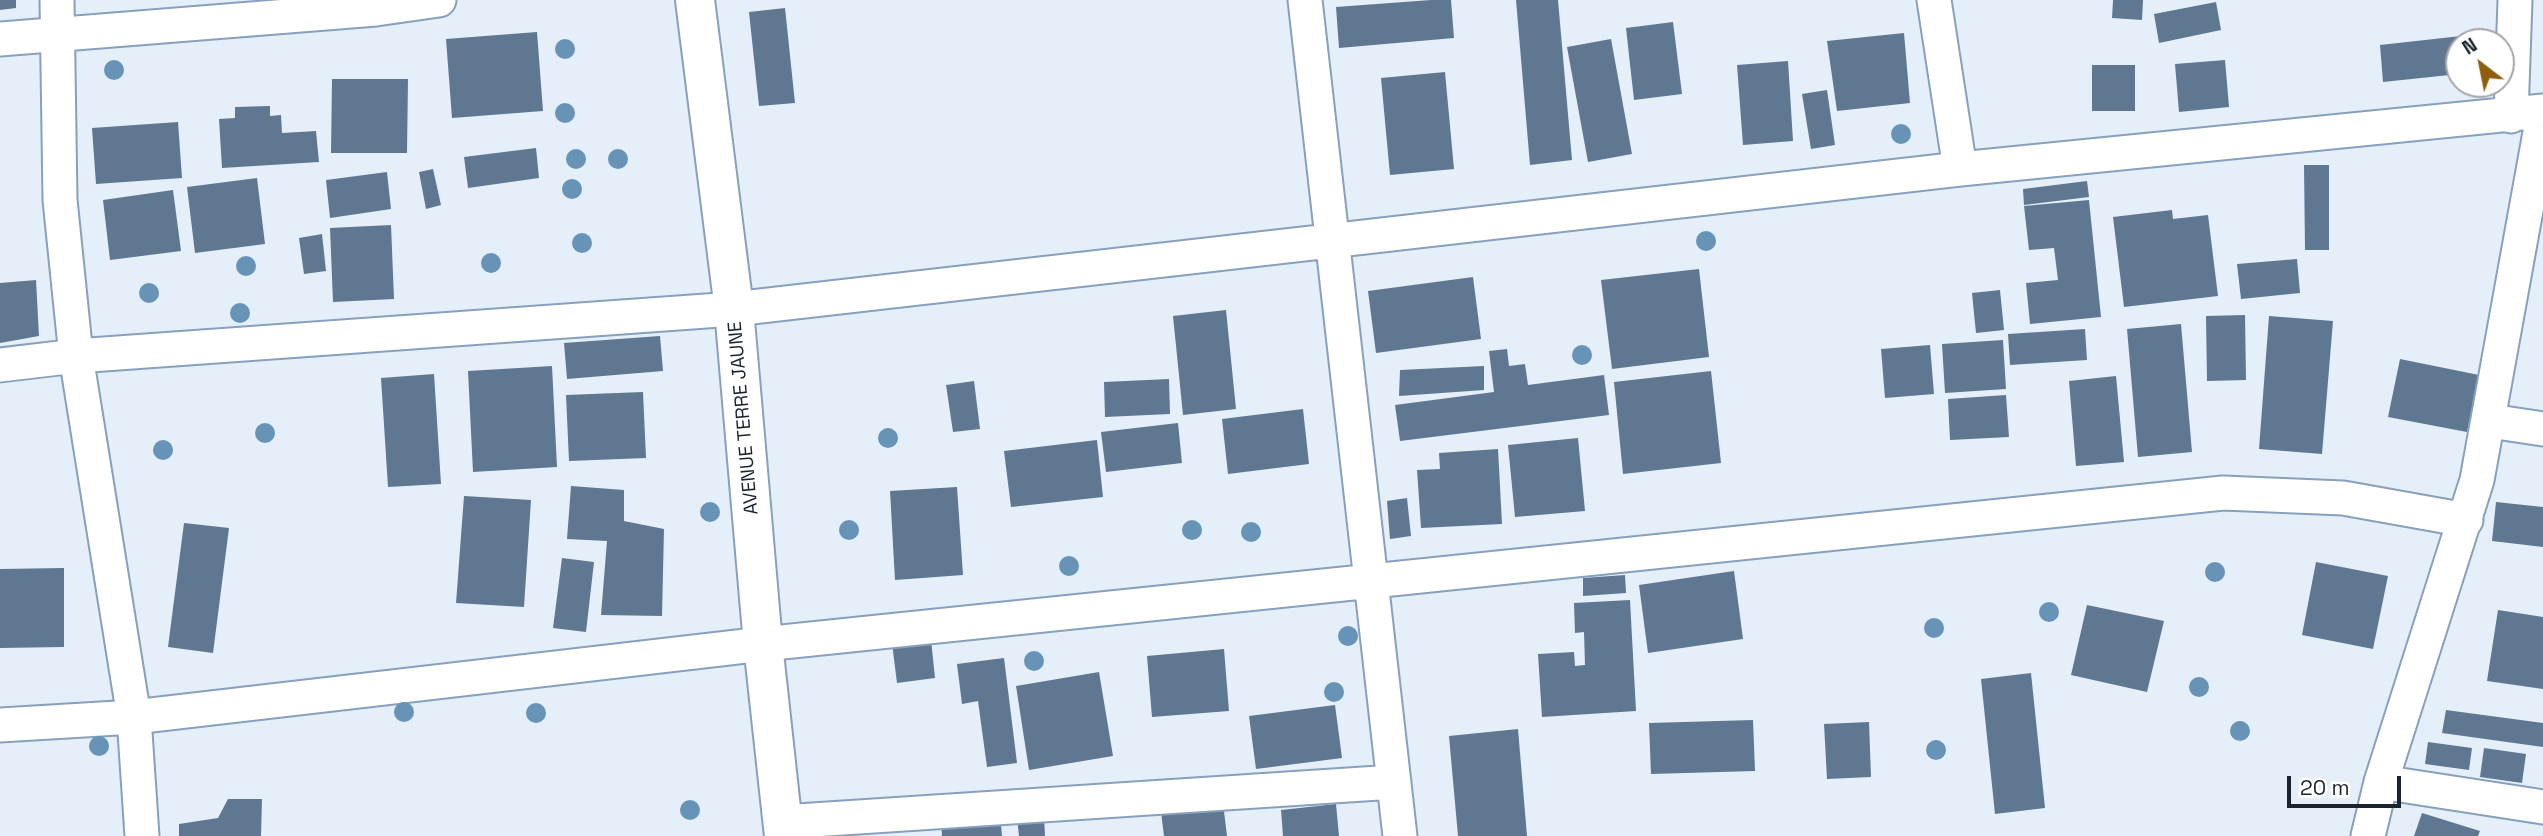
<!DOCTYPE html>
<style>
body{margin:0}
#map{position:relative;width:2543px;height:836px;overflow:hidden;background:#e4effa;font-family:"Space Grotesk",sans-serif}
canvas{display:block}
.north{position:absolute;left:2445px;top:28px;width:70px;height:70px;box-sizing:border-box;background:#fff;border:2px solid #a3a7ab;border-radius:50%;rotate:328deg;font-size:19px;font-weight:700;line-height:28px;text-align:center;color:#1a232e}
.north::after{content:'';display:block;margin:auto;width:24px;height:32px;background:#905d0d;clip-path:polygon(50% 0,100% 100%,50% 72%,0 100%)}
.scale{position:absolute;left:2287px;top:776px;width:114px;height:32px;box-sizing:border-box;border:4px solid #1a232e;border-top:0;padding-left:9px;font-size:21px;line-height:24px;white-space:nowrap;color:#1a232e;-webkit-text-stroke:5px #fff;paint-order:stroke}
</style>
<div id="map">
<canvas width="2543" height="836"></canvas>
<div class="north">N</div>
<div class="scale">20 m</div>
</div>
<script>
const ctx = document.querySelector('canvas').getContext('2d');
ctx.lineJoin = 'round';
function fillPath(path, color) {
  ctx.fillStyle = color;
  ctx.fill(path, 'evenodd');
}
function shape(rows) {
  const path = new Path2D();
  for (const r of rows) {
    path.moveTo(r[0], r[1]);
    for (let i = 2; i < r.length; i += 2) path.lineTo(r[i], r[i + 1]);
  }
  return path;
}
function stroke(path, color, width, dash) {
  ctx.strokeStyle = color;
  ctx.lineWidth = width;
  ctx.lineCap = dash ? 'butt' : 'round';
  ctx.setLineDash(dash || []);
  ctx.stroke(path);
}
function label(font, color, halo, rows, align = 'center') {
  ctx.font = font + ' "Space Grotesk",sans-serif';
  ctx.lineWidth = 7;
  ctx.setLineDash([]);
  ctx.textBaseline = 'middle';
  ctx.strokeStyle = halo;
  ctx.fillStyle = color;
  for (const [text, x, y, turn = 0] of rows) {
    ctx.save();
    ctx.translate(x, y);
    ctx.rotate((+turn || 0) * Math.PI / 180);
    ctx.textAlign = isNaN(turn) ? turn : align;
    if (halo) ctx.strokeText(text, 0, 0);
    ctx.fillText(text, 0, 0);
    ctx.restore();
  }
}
const building = shape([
 [0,0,16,0,16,8,0,10],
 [1431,0,1451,0,1454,38,1339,48,1336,7],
 [1516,0,1558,0,1572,160,1530,165],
 [2113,0,2143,0,2142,20,2112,18],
 [2216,2,2221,30,2159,43,2154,14],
 [785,8,795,103,759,106,749,12],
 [1673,22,1682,94,1634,100,1626,28],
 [537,32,543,111,452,118,446,39],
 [2497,32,2497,42,2459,42,2459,74,2383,82,2380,45],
 [1904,33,1910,103,1837,111,1827,41],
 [1611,39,1632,154,1588,162,1567,47],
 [2225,60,2229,107,2179,112,2175,64],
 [1788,61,1793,141,1743,145,1737,65],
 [2092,65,2135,65,2135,111,2092,111],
 [1445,72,1454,169,1390,175,1381,78],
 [332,79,408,79,407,153,331,153],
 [1827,90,1835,145,1811,149,1802,94],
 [270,106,270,116,281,115,282,133,316,131,319,162,222,168,219,119,235,118,235,107],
 [178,122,182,178,96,184,92,128],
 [536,148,539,178,468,188,464,157],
 [2304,165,2329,165,2329,250,2305,250],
 [433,169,441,205,426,209,419,172],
 [387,172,391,209,330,218,326,180],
 [257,178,265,244,195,253,187,187],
 [2087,181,2089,197,2024,205,2023,189],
 [173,190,181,251,110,260,103,200],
 [2089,200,2101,317,2030,324,2026,283,2058,280,2054,248,2029,250,2024,206],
 [2172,210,2173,219,2208,215,2218,296,2124,307,2113,217],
 [391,225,394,299,333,302,330,228],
 [322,234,326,271,304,274,299,238],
 [2297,259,2300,293,2241,299,2237,264],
 [1699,269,1709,357,1612,369,1601,280],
 [1473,277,1481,339,1376,353,1368,291],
 [36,280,39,336,0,343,0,283],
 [2000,290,2004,330,1976,333,1972,293],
 [1226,310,1236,409,1183,415,1173,316],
 [2245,315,2246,380,2207,381,2206,316],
 [2269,316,2333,321,2322,454,2259,449],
 [2181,324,2192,452,2138,457,2127,329],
 [2085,329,2087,360,2010,365,2008,334],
 [660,336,663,371,567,379,564,343],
 [2003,340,2006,389,1945,393,1942,344],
 [1930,345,1934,394,1885,398,1881,349],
 [1507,349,1509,366,1525,364,1528,385,1604,375,1609,415,1400,441,1395,405,1494,392,1489,351],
 [2400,359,2479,375,2467,432,2388,417],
 [552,366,557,467,473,472,468,371],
 [1484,366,1484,390,1399,396,1400,370],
 [1711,371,1721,463,1623,474,1614,382],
 [434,374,441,484,388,487,381,378],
 [2116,376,2124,462,2076,466,2069,381],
 [1169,379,1170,414,1105,417,1104,382],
 [974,381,980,429,953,432,946,385],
 [643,392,646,458,569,461,566,395],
 [2006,395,2009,437,1950,440,1948,399],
 [1303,409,1309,464,1228,474,1222,419],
 [1178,423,1182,463,1106,472,1101,432],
 [1578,438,1585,511,1515,517,1508,445],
 [1097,440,1103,497,1011,507,1004,451],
 [1498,449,1502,524,1421,528,1417,470,1440,469,1439,453],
 [571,486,624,490,624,521,664,529,662,616,601,615,607,541,567,539],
 [957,487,963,575,895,580,890,491],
 [464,496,531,500,524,607,456,603],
 [1407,498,1411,536,1390,539,1387,501],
 [2496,502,2543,507,2543,547,2492,541],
 [184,523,229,528,213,653,168,647],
 [562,558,594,562,586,632,553,628],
 [2316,562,2388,576,2373,649,2302,635],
 [64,568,64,647,0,648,0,569],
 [1734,571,1743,639,1648,653,1639,585],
 [1625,575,1626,593,1583,596,1583,578],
 [1630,600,1636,711,1542,717,1538,654,1574,652,1575,666,1585,665,1584,632,1575,633,1574,603],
 [2087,605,2164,621,2147,692,2071,675],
 [2498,610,2543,617,2543,689,2487,681],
 [930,630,935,678,897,683,891,635],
 [1224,649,1229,711,1152,717,1147,656],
 [1004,658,1017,763,987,767,978,701,962,704,957,664],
 [1099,672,1113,756,1029,770,1016,686],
 [2031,673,2045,808,1995,814,1981,679],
 [1335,705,1342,758,1256,769,1249,716],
 [2446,710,2543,723,2543,747,2442,733],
 [1753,720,1755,771,1651,774,1649,723],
 [1869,722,1871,777,1827,779,1824,724],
 [1518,729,1527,836,1458,836,1449,736],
 [2428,742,2472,748,2469,770,2425,764],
 [2484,748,2526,754,2522,783,2480,777],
 [228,799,262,799,261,836,179,836,179,824,218,818],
 [1223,803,1227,836,1164,836,1161,812],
 [1336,804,1339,836,1283,836,1281,810],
 [2422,813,2480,831,2478,836,2414,836],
 [1000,814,1002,836,942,836,941,820],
 [1044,815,1045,836,1019,836,1017,818]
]);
const street = shape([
 [57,0,60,200,76,356,134,717,142,836],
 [1305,0,1400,836],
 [1934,0,1960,169],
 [0,39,376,9,439,0],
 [2511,116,2515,0],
 [0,365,76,356,734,309,1960,169,2543,111],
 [2490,421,2543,429],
 [0,725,134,717,763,644,2223,493,2343,498,2466,520],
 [2381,782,2543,807],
 [782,822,1394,782],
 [2368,836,2381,782,2477,480,2543,116]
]);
const secondary = shape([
 [695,0,734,309,763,644,784,836]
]);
const trees = [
 [565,49],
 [114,70],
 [565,113],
 [1901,134],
 [576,159],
 [618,159],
 [572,189],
 [1706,241],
 [582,243],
 [491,263],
 [246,266],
 [149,293],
 [240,313],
 [1582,355],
 [265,433],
 [888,438],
 [163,450],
 [710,512],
 [849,530],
 [1192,530],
 [1251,532],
 [1069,566],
 [2215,572],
 [2049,612],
 [1934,628],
 [1348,636],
 [1034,661],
 [2199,687],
 [1334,692],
 [404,712],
 [536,713],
 [2240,731],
 [99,746],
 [1936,750],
 [690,810]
];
const streetNames = [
 ["AVENUE TERRE JAUNE",744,418,-95]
];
fillPath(building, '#607791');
stroke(street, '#88a0bb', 37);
stroke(secondary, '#88a0bb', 42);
stroke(street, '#fff', 33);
stroke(secondary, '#fff', 38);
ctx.fillStyle = '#6793b7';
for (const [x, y] of trees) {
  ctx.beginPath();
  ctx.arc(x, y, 10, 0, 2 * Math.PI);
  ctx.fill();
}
label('19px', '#1a232e', '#fff', streetNames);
</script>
